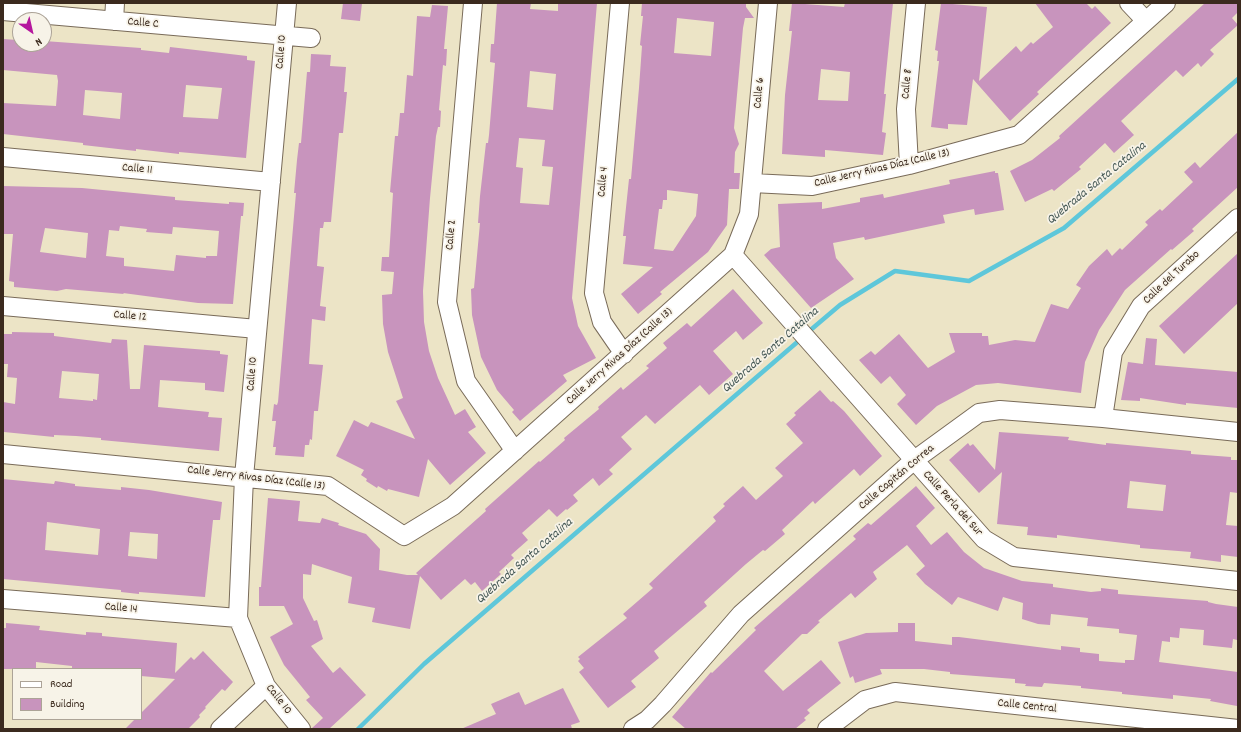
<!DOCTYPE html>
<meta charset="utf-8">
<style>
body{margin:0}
#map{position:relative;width:1241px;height:732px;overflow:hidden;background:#ece4c6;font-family:Dekko,sans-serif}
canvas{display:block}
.frame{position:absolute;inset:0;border:4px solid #3b2a1e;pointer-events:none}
.legend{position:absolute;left:12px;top:668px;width:130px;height:52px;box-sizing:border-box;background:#f7f3e8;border:1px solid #aca397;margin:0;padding:5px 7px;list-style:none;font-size:12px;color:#3b2a1e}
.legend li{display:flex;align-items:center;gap:8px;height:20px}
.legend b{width:20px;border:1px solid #aca397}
.north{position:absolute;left:12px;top:12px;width:40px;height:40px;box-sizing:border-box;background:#f7f3e8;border:1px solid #aca397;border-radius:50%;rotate:146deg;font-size:11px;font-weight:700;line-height:16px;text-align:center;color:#3b2a1e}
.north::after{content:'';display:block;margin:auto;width:14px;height:18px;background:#b5179e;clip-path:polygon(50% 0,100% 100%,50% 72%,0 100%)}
</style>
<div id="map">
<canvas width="1241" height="732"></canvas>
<div class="frame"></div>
<ul class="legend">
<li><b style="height:5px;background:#fff"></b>Road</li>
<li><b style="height:11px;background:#c894bd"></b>Building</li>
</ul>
<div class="north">N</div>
</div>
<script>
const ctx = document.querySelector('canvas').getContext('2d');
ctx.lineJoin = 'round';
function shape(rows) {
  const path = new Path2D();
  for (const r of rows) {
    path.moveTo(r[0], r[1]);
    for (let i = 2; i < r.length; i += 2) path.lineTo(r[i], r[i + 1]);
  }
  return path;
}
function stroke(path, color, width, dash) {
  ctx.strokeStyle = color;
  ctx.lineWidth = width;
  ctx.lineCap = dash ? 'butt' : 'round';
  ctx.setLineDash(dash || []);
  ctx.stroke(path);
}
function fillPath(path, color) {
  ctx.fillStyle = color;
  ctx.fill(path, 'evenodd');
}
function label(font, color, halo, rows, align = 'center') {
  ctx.font = font + ' Dekko,sans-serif';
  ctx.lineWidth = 3.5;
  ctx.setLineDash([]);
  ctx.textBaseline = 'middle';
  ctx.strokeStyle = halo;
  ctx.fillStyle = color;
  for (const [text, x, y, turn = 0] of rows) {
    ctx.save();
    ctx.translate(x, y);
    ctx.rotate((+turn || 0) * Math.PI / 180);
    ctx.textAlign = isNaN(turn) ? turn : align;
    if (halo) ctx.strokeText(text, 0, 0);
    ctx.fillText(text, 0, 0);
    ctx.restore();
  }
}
const stream = shape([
 [807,333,840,305,895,271,969,281,1064,228,1238,79],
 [358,729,424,664,802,338]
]);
const building = shape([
 [343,3,362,3,360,21,341,19],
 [497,3,531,3,530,9,558,11,558,3,597,3,572,298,578,326,596,358,563,375,567,381,520,421,512,412,514,410,497,390,481,357,472,315,471,289,474,288,480,223,478,223,480,196,486,143,488,143,489,135,495,63,490,62,491,44,494,44],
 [530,71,556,74,553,110,527,107],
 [519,138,545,140,542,166,553,167,549,205,520,203,523,168,516,167],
 [642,3,746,3,746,7,754,18,745,18,743,28,734,128,739,144,735,152,734,173,740,173,739,189,729,189,727,225,708,252,660,292,662,294,638,314,621,294,653,267,623,264,626,236,623,236,629,179,631,179,639,88,642,46,640,45,643,16,641,16],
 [677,18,714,22,711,56,674,53],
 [667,190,698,194,696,216,673,251,654,249,659,209,662,209,663,200,667,200],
 [792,3,844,7,845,3,893,3,884,94,886,94,882,132,886,133,883,155,825,150,825,157,782,154,785,95,792,31,789,31],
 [821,69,850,72,848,101,818,100],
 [941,3,987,7,979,81,1016,46,1021,52,1031,42,1033,44,1053,27,1035,3,1086,3,1092,9,1095,6,1111,23,1037,92,1039,94,1010,121,973,79,967,125,948,124,948,129,931,127,939,61,937,61,938,51,935,50],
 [1205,3,1238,3,1238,12,1232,18,1238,25,1210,50,1214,54,1201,67,1198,63,1183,77,1176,70,1121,121,1134,135,1114,153,1105,143,1079,167,1081,169,1054,191,1052,189,1025,202,1010,171,1032,160,1060,138,1059,136],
 [432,5,448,6,444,49,447,49,446,66,443,65,439,110,441,111,440,127,438,127,436,136,430,198,423,291,424,322,429,351,438,378,455,415,465,409,476,427,468,432,486,453,450,485,428,459,419,497,388,489,387,491,378,486,377,488,366,481,367,479,361,475,364,470,336,456,354,420,368,427,371,422,415,439,396,401,403,398,388,352,383,324,382,295,392,294,394,272,381,271,382,257,389,257,393,193,390,192,395,136,398,136,400,113,404,113,407,75,413,76,417,16,430,17],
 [3,39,17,40,16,44,44,44,44,41,141,48,141,50,169,53,170,47,247,56,247,60,255,61,246,158,179,152,179,154,136,149,136,151,118,149,83,145,83,143,3,134,3,103,56,106,58,81,57,75,3,70],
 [186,85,222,88,218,119,183,117],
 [85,90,122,93,120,119,83,115],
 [311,54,331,55,330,66,346,67,344,92,347,92,343,133,339,133,331,222,324,222,323,228,320,228,317,266,324,267,320,306,326,307,325,321,312,319,309,364,323,365,318,411,314,411,312,440,310,439,309,445,305,445,304,457,275,455,276,447,273,447,276,421,272,421,274,404,277,405,278,402,296,193,294,193,297,160,299,143,301,143,307,72,310,72],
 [1238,132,1238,187,1192,229,1194,231,1172,250,1171,249,1125,290,1099,330,1085,362,1081,393,998,383,976,385,937,406,916,425,897,404,906,395,890,376,881,384,859,360,871,351,875,355,899,334,928,368,955,352,949,333,982,333,982,336,988,336,989,345,1015,340,1035,342,1051,304,1068,309,1081,288,1076,285,1089,266,1107,249,1112,256,1120,248,1122,250,1148,225,1145,222,1160,209,1162,211,1193,182,1184,172,1195,162,1200,168],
 [995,171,995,173,998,173,1004,210,975,215,974,209,943,215,945,223,865,240,864,237,833,243,836,258,854,279,811,308,764,255,771,249,780,247,778,204,822,202,822,209,860,202,860,198,883,194,884,198,950,184,949,180],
 [3,186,82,188,175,197,175,200,229,204,229,202,244,203,243,216,241,216,233,304,198,303,123,293,124,294,66,289,57,291,14,287,14,282,9,281,13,234,3,234],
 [120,226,147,229,146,232,172,234,173,227,219,231,217,256,206,256,206,258,176,255,174,271,124,266,124,258,106,256,109,230,119,231],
 [45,228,88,233,86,258,40,252],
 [1238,253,1238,303,1184,354,1159,326],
 [733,289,763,323,743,340,736,331,713,351,733,374,709,395,700,385,655,424,646,415,621,437,632,449,609,470,613,474,599,486,593,478,573,495,578,501,567,510,566,509,557,517,549,509,522,533,528,540,511,555,514,558,499,572,501,574,482,591,475,582,471,585,465,579,441,600,420,576,410,629,372,622,375,608,348,603,352,577,312,564,311,575,303,574,303,598,314,621,317,620,323,639,311,646,333,673,340,667,366,695,329,729,311,729,323,718,306,700,310,697,284,665,270,637,293,624,284,606,259,606,259,587,261,587,268,498,300,501,298,521,320,523,322,518,339,523,338,525,366,534,380,549,379,570,407,575,418,575,416,573,486,511,485,509,539,461,540,462,565,440,564,438,599,409,598,407,621,387,623,390,649,368,646,366,667,348,663,343,687,323,691,327],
 [12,332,54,333,54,336,111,343,112,339,127,340,130,389,140,389,144,345,220,351,220,354,228,355,224,392,205,390,205,383,160,380,158,407,209,412,208,417,222,418,219,451,101,440,101,438,76,436,54,435,54,437,4,432,3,402,15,404,17,378,7,377,8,364,3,364,3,334,12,334],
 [62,371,99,374,97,400,93,399,93,401,59,398],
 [1146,338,1157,339,1155,365,1238,372,1238,408,1186,403,1186,405,1140,398,1140,401,1121,400,1128,362,1143,364],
 [820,390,831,402,833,401,844,411,882,456,860,476,854,469,815,504,813,501,782,530,785,534,765,551,763,550,746,564,704,602,707,606,654,651,659,658,631,681,636,687,608,708,579,672,584,668,578,661,580,659,578,657,627,618,623,614,653,588,649,584,716,521,713,517,725,506,723,504,743,486,756,500,783,476,775,468,803,443,786,424,796,415,794,413],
 [999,432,1069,437,1068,440,1106,445,1106,443,1191,451,1191,454,1231,457,1231,460,1238,460,1238,493,1230,492,1226,525,1238,526,1238,557,1221,555,1221,562,1190,558,1191,552,1140,548,1140,545,1057,535,1057,538,1027,535,1028,527,997,524,1002,472,979,493,949,460,968,443,970,446,973,444,995,470],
 [1130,481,1166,485,1163,511,1127,508],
 [3,479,54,484,55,481,75,484,75,486,121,490,121,487,149,490,222,502,220,520,213,520,205,597,139,592,139,594,121,592,121,590,3,579],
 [47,522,100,529,98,555,45,550],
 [130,532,158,534,157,559,128,556],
 [916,486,935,508,916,526,931,545,947,532,964,552,984,568,1022,581,1053,584,1053,587,1091,592,1101,591,1101,588,1118,590,1118,594,1208,601,1208,602,1216,604,1238,607,1238,638,1237,640,1233,639,1232,648,1203,645,1204,630,1180,628,1179,638,1170,637,1170,642,1162,641,1159,662,1238,672,1237,706,1210,701,1211,699,1173,695,1173,699,1122,694,1122,692,1081,688,1081,686,1044,683,1042,687,1025,686,1026,684,1015,683,1015,679,950,674,950,672,924,669,880,669,882,674,855,683,853,676,850,678,838,642,866,633,898,632,898,623,915,623,915,641,952,645,952,637,959,637,1061,650,1061,646,1080,648,1080,652,1099,654,1099,661,1125,663,1125,660,1134,660,1137,635,1119,633,1119,629,1087,626,1088,618,1051,614,1050,625,1038,624,1022,619,1023,603,1003,597,998,611,958,597,952,605,925,584,916,574,925,566,907,545,873,572,877,579,855,598,851,593,818,621,820,622,807,634,802,634,764,671,783,691,821,660,841,683,807,710,810,713,804,718,806,720,795,729,686,729,672,717,711,672,712,673,756,630,754,628,856,539,853,536,868,523,871,525],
 [6,623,40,626,39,630,86,635,86,632,102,633,102,636,177,643,175,673,191,657,194,660,203,651,233,682,225,691,222,689,205,707,206,708,199,715,200,717,188,729,125,729,135,719,141,719,141,713,175,679,141,676,141,669,72,669,72,666,36,662,36,669,3,669,3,628,6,628],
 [563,688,580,722,571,725,572,729,461,729,496,714,491,704,519,692,525,705]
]);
const minor = shape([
 [287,3,244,477,238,618,266,686,301,729],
 [473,3,447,302,466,381,515,451],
 [620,3,594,293,602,322,624,354],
 [1129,3,1146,21],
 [3,11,311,38],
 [114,21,115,3],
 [3,157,271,182],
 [909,165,906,109,916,3],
 [752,183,812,186,909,165,1019,135,1166,3],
 [733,255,984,539,1014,557,1238,581],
 [3,306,257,329],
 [1103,418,1113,352,1141,306,1238,218],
 [3,454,328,486,404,536,453,506,733,255,749,214,768,3],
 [3,599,238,618],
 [220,729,266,686],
 [633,729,647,720,663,704,741,614,913,461,979,413,1000,410,1103,418,1238,432],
 [827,729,865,700,895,692,1238,729]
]);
const streetNames = [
 ["Calle C",143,24,5],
 ["Calle 10",282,52,-85],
 ["Calle 8",908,84,-85],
 ["Calle 6",760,93,-85],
 ["Calle Jerry Rivas Díaz (Calle 13)",882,169,-13],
 ["Calle 11",137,170,5],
 ["Calle 4",604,182,-85],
 ["Calle 2",452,235,-85],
 ["Calle del Turabo",1172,278,-43],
 ["Calle 12",130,317,5],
 ["Calle Jerry Rivas Díaz (Calle 13)",620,357,-42],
 ["Calle 10",253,374,-85],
 ["Calle Capitán Correa",897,478,-40],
 ["Calle Jerry Rivas Díaz (Calle 13)",256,479,7],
 ["Calle Perla del Sur",952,504,48],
 ["Calle 14",121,609,5],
 ["Calle 10",278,700,52],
 ["Calle Central",1027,707,6]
];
const waterNames = [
 ["Quebrada Santa Catalina",1097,184,-39],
 ["Quebrada Santa Catalina",771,351,-41],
 ["Quebrada Santa Catalina",525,562,-41]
];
stroke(stream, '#5ec7da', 4.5);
fillPath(building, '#c894bd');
stroke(minor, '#796b59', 20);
stroke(minor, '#fff', 18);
label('12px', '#3b2a1e', '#f7f3e8', streetNames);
label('italic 13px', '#465956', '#f7f3e8', waterNames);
</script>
